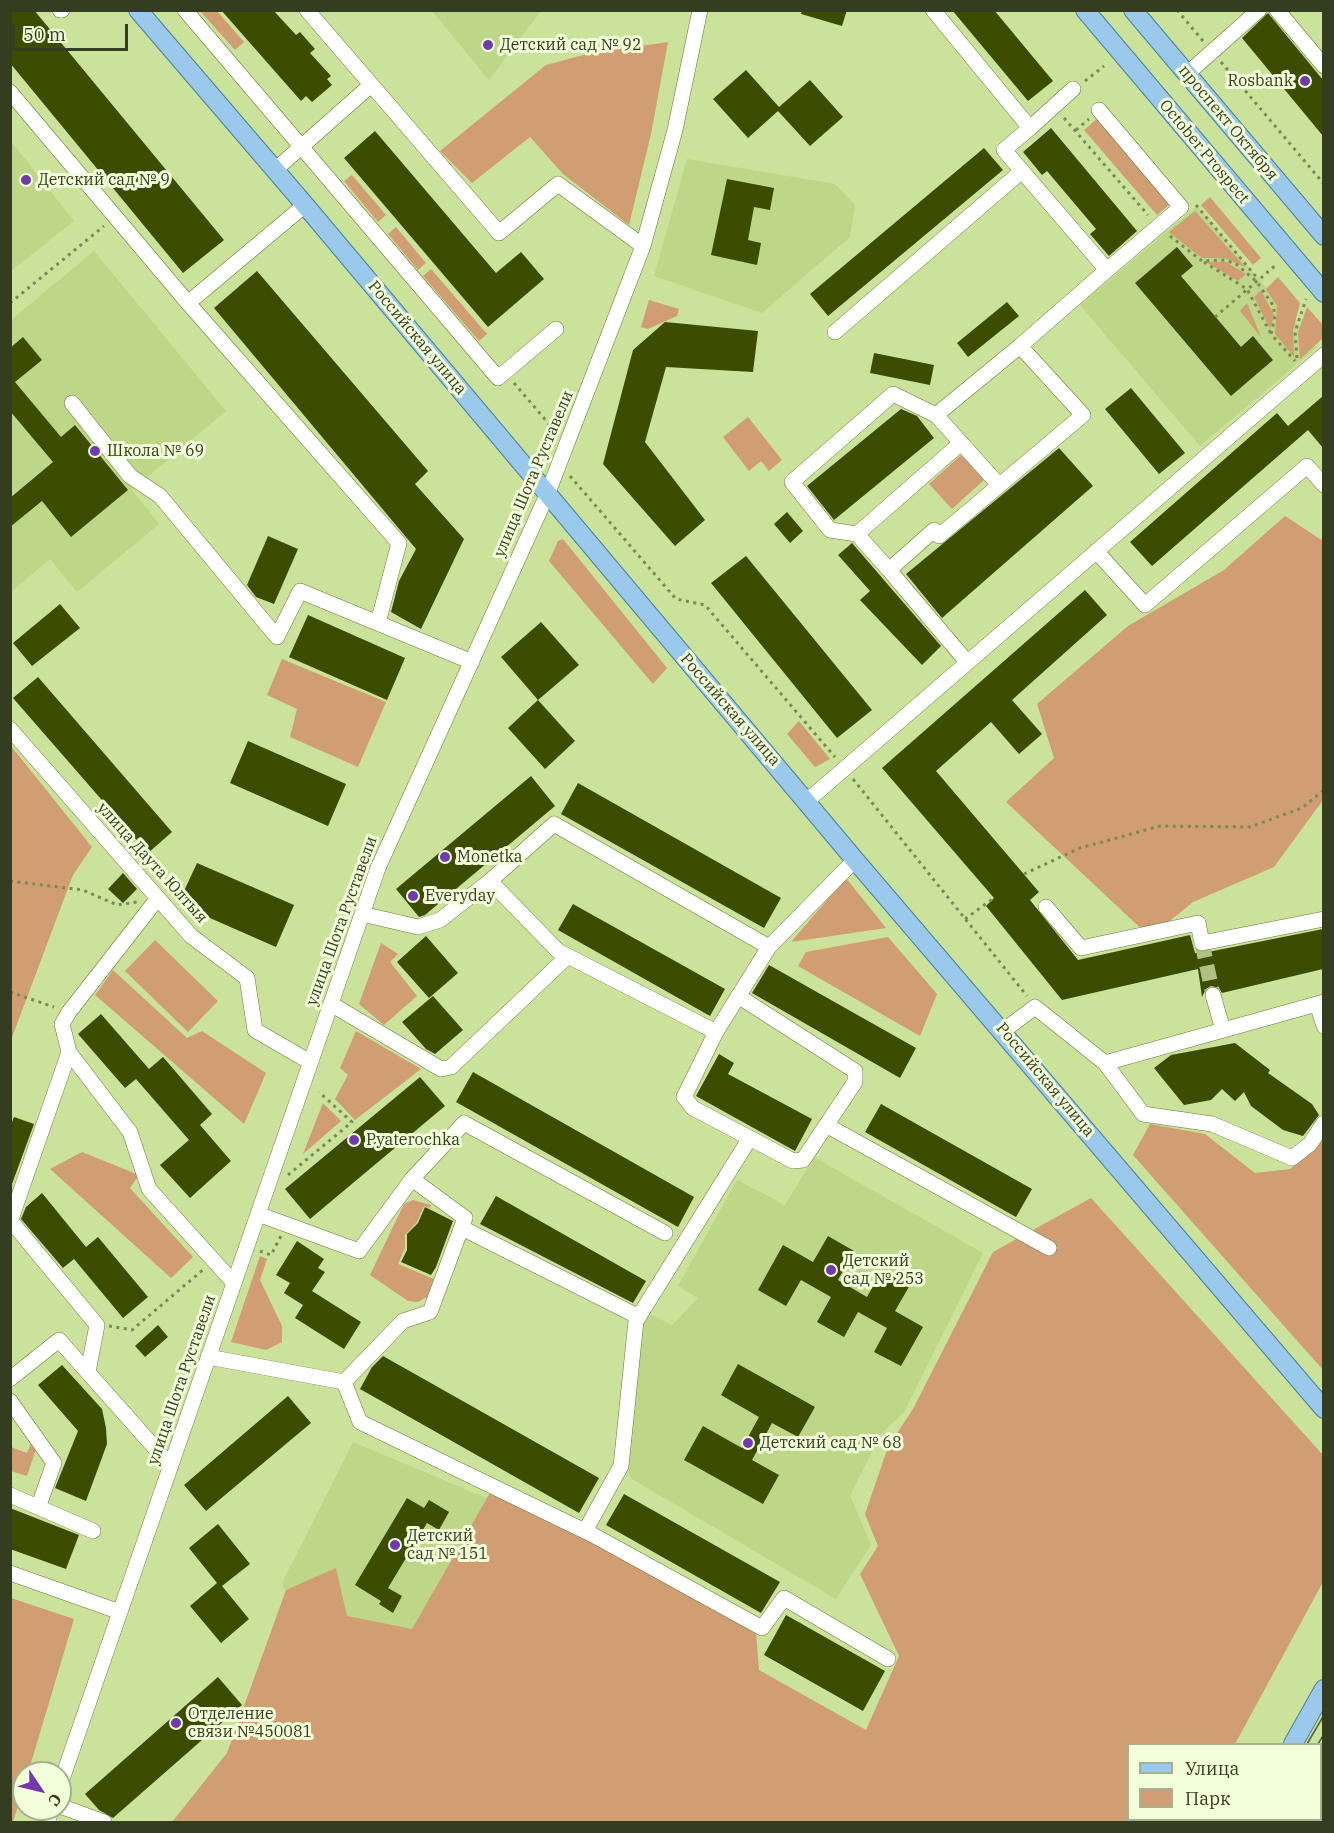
<!DOCTYPE html>
<meta charset="utf-8">
<style>
body{margin:0}
#map{position:relative;width:1334px;height:1833px;overflow:hidden;background:#cbe29a;font-family:"IBM Plex Serif",serif}
canvas{display:block}
.frame{position:absolute;inset:0;border:12px solid #353d20;pointer-events:none}
.legend{position:absolute;left:1127px;top:1743px;width:195px;height:78px;box-sizing:border-box;background:#f2feda;border:2px solid #a6b190;margin:0;padding:8px 10px;list-style:none;font-size:18px;color:#353d20}
.legend li{display:flex;align-items:center;gap:12px;height:30px}
.legend b{width:30px;border:2px solid #a6b190}
.north{position:absolute;left:12px;top:1761px;width:60px;height:60px;box-sizing:border-box;background:#f2feda;border:2px solid #a6b190;border-radius:50%;rotate:125deg;font-size:16px;font-weight:700;line-height:24px;text-align:center;color:#353d20}
.north::after{content:'';display:block;margin:auto;width:21px;height:27px;background:#7238ae;clip-path:polygon(50% 0,100% 100%,50% 72%,0 100%)}
.scale{position:absolute;left:12px;top:24px;width:116px;height:27px;box-sizing:border-box;border:3px solid #353d20;border-top:0;padding-left:8px;font-size:18px;line-height:21px;white-space:nowrap;color:#353d20;-webkit-text-stroke:4px #f2feda;paint-order:stroke}
</style>
<div id="map">
<canvas width="1334" height="1833"></canvas>
<div class="frame"></div>
<ul class="legend">
<li><b style="height:8px;background:#9ac9eb"></b>Улица</li>
<li><b style="height:16px;background:#d09e72"></b>Парк</li>
</ul>
<div class="north">С</div>
<div class="scale">50 m</div>
</div>
<script>
const ctx = document.querySelector('canvas').getContext('2d');
ctx.lineJoin = 'round';
function fillPath(path, color) {
  ctx.fillStyle = color;
  ctx.fill(path, 'evenodd');
}
function shape(rows) {
  const path = new Path2D();
  for (const r of rows) {
    path.moveTo(r[0], r[1]);
    for (let i = 2; i < r.length; i += 2) path.lineTo(r[i], r[i + 1]);
  }
  return path;
}
function stroke(path, color, width, dash) {
  ctx.strokeStyle = color;
  ctx.lineWidth = width;
  ctx.lineCap = dash ? 'butt' : 'round';
  ctx.setLineDash(dash || []);
  ctx.stroke(path);
}
function label(font, color, halo, rows, align = 'center') {
  ctx.font = font + ' "IBM Plex Serif",serif';
  ctx.lineWidth = 6;
  ctx.setLineDash([]);
  ctx.textBaseline = 'middle';
  ctx.strokeStyle = halo;
  ctx.fillStyle = color;
  for (const [text, x, y, turn = 0] of rows) {
    ctx.save();
    ctx.translate(x, y);
    ctx.rotate((+turn || 0) * Math.PI / 180);
    ctx.textAlign = isNaN(turn) ? turn : align;
    if (halo) ctx.strokeText(text, 0, 0);
    ctx.fillText(text, 0, 0);
    ctx.restore();
  }
}
const built = shape([
 [432,11,541,11,489,80],
 [10,140,74,221,11,271,10,271],
 [687,159,835,184,855,205,850,237,762,313,654,276],
 [1197,206,1317,347,1200,446,1080,305],
 [94,251,226,411,132,490,159,524,77,592,50,559,11,592,11,320],
 [814,1157,983,1253,904,1412,881,1434,850,1495,871,1545,836,1599,632,1479,619,1452,634,1335,647,1313,672,1325,698,1298,678,1286,737,1180,785,1205],
 [353,1442,510,1508,415,1681,304,1627,282,1583]
]);
const green = shape([
 [200,11,217,11,244,42,235,50],
 [668,42,651,134,629,225,563,174,530,137,472,183,440,151,546,65,587,54],
 [1098,118,1171,203,1157,215,1084,130],
 [352,175,386,215,378,222,344,181],
 [1210,197,1261,258,1253,265,1201,205],
 [1195,211,1212,230,1245,267,1225,258,1202,258,1169,232],
 [396,227,426,263,418,270,388,234],
 [1206,262,1226,262,1246,274,1238,281],
 [431,269,487,334,479,341,423,276],
 [1278,277,1300,303,1293,330,1294,357,1275,334,1277,306,1266,289],
 [1261,290,1274,315,1270,329,1254,297],
 [649,300,679,309,677,316,648,329,641,327],
 [1247,303,1261,337,1240,311],
 [1307,307,1323,325,1323,338,1300,359,1298,332],
 [748,417,782,460,769,471,761,461,749,471,723,437],
 [961,455,984,480,952,509,929,484],
 [1285,516,1323,541,1323,800,1274,867,1193,902,1150,937,1006,802,1054,758,1037,704,1128,626,1224,570],
 [563,539,667,668,653,684,549,561,558,541],
 [282,659,386,702,358,767,290,737,297,709,267,695],
 [799,721,830,759,815,767,787,734],
 [11,746,92,847,73,875,11,1040],
 [846,878,886,928,791,942],
 [888,937,937,994,920,1036,798,966,806,952],
 [155,940,218,1001,188,1032,125,971],
 [381,943,398,954,390,962,417,996,384,1025,359,1004],
 [113,970,187,1038,202,1031,266,1073,244,1124,95,995],
 [356,1031,421,1069,355,1120,335,1099,348,1075,340,1068],
 [323,1103,341,1121,303,1154],
 [1150,1124,1205,1134,1255,1173,1290,1169,1323,1140,1323,1370,1133,1155],
 [82,1152,139,1175,130,1188,193,1257,171,1278,50,1169],
 [1091,1198,1323,1455,1323,1582,1235,1744,1128,1744,1128,1820,1194,1820,1192,1822,172,1822,227,1753,286,1590,336,1568,347,1616,412,1629,495,1484,756,1633,759,1670,866,1730,899,1656,860,1574,878,1546,865,1514,888,1447,913,1409,993,1252],
 [413,1200,431,1205,430,1208,424,1206,417,1222,405,1235,405,1248,398,1264,434,1279,427,1297,418,1302,408,1301,370,1275,404,1204],
 [260,1256,267,1259,260,1280,282,1326,282,1342,266,1350,231,1342],
 [32,1441,37,1446,27,1476,11,1471,11,1447,27,1453],
 [11,1598,74,1619,28,1773,24,1773,24,1787,13,1822,10,1822]
]);
const building = shape([
 [10,10,34,10,224,240,183,273,10,63],
 [221,10,273,10,296,35,300,32,315,49,310,53,331,76,327,79,332,85,312,102,306,96,301,101],
 [802,10,847,10,842,26,801,14],
 [952,10,994,10,1053,81,1028,101],
 [1268,13,1323,80,1323,136,1242,38],
 [746,70,779,107,810,80,843,117,810,146,778,111,748,138,713,99],
 [1051,128,1137,231,1109,256,1090,234,1096,229,1047,171,1042,175,1023,152],
 [375,131,496,273,521,252,544,279,488,327,344,158],
 [984,148,1003,170,828,316,810,294],
 [727,179,774,188,770,210,754,207,748,240,761,243,757,265,711,255],
 [1177,247,1193,266,1181,276,1241,347,1253,336,1273,360,1231,396,1135,283],
 [257,271,428,471,415,484,464,539,421,629,391,612,399,581,416,549,214,308],
 [1007,302,1019,316,968,357,957,343],
 [665,322,758,331,753,372,666,367,645,442,705,520,675,546,603,464,633,350],
 [23,337,42,360,15,382,61,437,75,425,128,490,71,537,42,501,10,527,10,498,53,462,10,411,10,348],
 [874,353,934,365,930,385,870,373],
 [1131,388,1185,453,1159,474,1105,409],
 [1323,396,1323,448,1308,430,1152,566,1130,542,1277,413,1288,426],
 [901,409,917,416,934,438,834,520,807,486],
 [1059,448,1093,486,942,618,906,574],
 [787,512,803,531,790,543,774,524],
 [268,536,298,549,274,604,256,597,247,585],
 [852,543,941,646,922,665,860,600,870,591,838,555],
 [746,556,872,710,837,738,711,583],
 [1085,590,1107,615,1012,700,1042,734,1019,754,991,722,936,771,1039,892,1030,900,1078,960,1190,935,1195,953,1203,953,1323,929,1323,969,1222,993,1219,988,1211,986,1206,989,1202,997,1198,969,1062,1000,986,906,994,898,882,768],
 [60,604,80,628,32,666,13,643],
 [308,615,405,658,387,700,289,657],
 [541,622,579,665,538,700,501,657],
 [38,677,172,832,148,853,13,698],
 [538,700,575,741,545,769,508,728],
 [248,741,346,784,328,826,230,783],
 [531,776,555,806,425,915,419,917,396,889],
 [578,783,781,898,764,928,561,814],
 [197,863,294,905,276,947,178,904],
 [123,873,137,889,123,903,108,889],
 [573,904,725,989,710,1016,558,930],
 [426,936,458,973,429,998,397,962],
 [769,965,916,1048,900,1078,752,993],
 [433,996,463,1030,435,1054,426,1049,402,1022],
 [101,1014,149,1069,163,1057,212,1114,200,1125,231,1161,190,1198,160,1165,189,1140,136,1079,125,1088,78,1034],
 [1235,1043,1270,1070,1268,1073,1312,1104,1319,1115,1303,1136,1283,1130,1251,1106,1244,1092,1235,1101,1222,1089,1211,1100,1184,1105,1154,1068,1171,1055],
 [719,1054,734,1063,728,1074,812,1119,795,1151,696,1096],
 [473,1072,694,1197,678,1227,456,1102],
 [420,1077,445,1106,310,1219,285,1189],
 [881,1104,1032,1189,1016,1217,865,1132],
 [14,1117,34,1124,12,1184,10,1127],
 [42,1193,86,1247,98,1237,148,1297,123,1318,74,1259,63,1268,21,1219,26,1207],
 [496,1196,646,1281,633,1303,480,1224],
 [425,1207,453,1221,436,1267,431,1275,401,1262,407,1250,407,1234,418,1223],
 [828,1236,854,1251,838,1280,867,1297,882,1270,910,1285,895,1311,923,1327,901,1366,874,1352,887,1328,858,1312,844,1337,817,1322,831,1297,801,1280,786,1306,758,1290,783,1245,813,1262],
 [297,1241,324,1259,318,1268,325,1272,312,1291,361,1322,344,1349,295,1318,303,1305,284,1293,290,1283,276,1275],
 [158,1325,168,1337,145,1357,135,1346],
 [383,1356,599,1478,579,1513,360,1389,372,1367],
 [738,1364,815,1407,798,1437,772,1423,752,1460,779,1475,763,1504,684,1460,703,1426,742,1448,759,1417,721,1395],
 [62,1365,102,1409,106,1428,107,1444,86,1501,55,1488,78,1431,38,1385],
 [288,1396,311,1423,206,1511,184,1485],
 [624,1494,780,1582,761,1613,606,1525],
 [407,1498,424,1508,429,1500,449,1512,439,1530,427,1523,388,1588,402,1596,393,1613,379,1604,381,1601,355,1585],
 [10,1508,79,1535,66,1569,10,1549],
 [218,1524,250,1564,222,1586,249,1619,221,1643,190,1606,217,1583,189,1548],
 [786,1615,885,1671,863,1711,764,1655],
 [218,1677,242,1705,113,1818,99,1810,85,1794]
]);
const minorTunnel = shape([
 [1202,943,1213,995]
]);
const path = shape([
 [1177,10,1203,41],
 [1221,62,1324,184],
 [1085,81,1104,66],
 [1064,118,1148,215],
 [1076,130,1089,119],
 [1196,205,1258,279],
 [1170,236,1202,261,1225,260,1236,264,1256,281,1273,305,1275,316,1271,334,1295,361],
 [1204,262,1247,289,1271,334],
 [10,303,104,226],
 [1215,317,1276,265],
 [1297,358,1295,332,1306,299],
 [514,383,555,431],
 [570,476,676,599,705,605,835,757],
 [853,779,1027,996],
 [1024,874,1080,848,1160,826,1250,827,1302,808,1324,790],
 [10,881,83,890,117,905,137,902],
 [965,919,994,898],
 [10,992,54,1007],
 [288,1175,352,1122,319,1092],
 [260,1251,271,1255,281,1236],
 [109,1326,132,1330,204,1269]
]);
const minor = shape([
 [60,10,62,10],
 [185,10,498,378,556,329],
 [307,10,499,233,558,184,643,246],
 [933,10,1030,128,1004,150,1107,270,1020,346],
 [1277,10,1324,66],
 [1187,74,1259,10],
 [10,92,188,303,399,543,378,623],
 [1099,110,1181,207,1107,270],
 [1030,128,1073,89],
 [275,170,371,85],
 [188,303,305,205],
 [835,332,1022,171],
 [72,403,130,476,160,496,277,637,300,591,472,662],
 [936,415,893,394,792,482,830,530,857,534,961,443],
 [857,534,889,570],
 [1096,551,1145,605,1307,466,1324,485],
 [967,662,889,570,934,530,939,536,1083,415,1020,346,936,415,999,485],
 [10,729,191,936,247,978,255,1030,310,1062],
 [807,801,1324,355],
 [490,881,558,951,716,1032,769,947,855,860],
 [158,898,69,1012,62,1024,69,1052,130,1132,149,1189,234,1283],
 [1046,907,1081,948,1198,923,1202,943,1324,919],
 [362,914,418,927,440,920,490,881,554,824,769,947],
 [1213,995,1223,1030],
 [331,1004,441,1069,451,1067,568,956],
 [1317,1004,1324,1026],
 [1003,1031,1035,1007,1105,1063,1324,1002],
 [716,1032,684,1097,693,1108,793,1161,803,1160,855,1082,855,1071,738,996],
 [1105,1063,1143,1114,1212,1124,1292,1158,1310,1144,1324,1123],
 [826,1125,1049,1248],
 [258,1214,359,1251,412,1179,464,1123,665,1233],
 [11,1219,69,1052],
 [10,1220,97,1325,88,1372],
 [462,1228,639,1317],
 [208,1357,344,1382,360,1422,593,1535,762,1628,784,1598,888,1659],
 [10,1379,59,1340,171,1466],
 [344,1382,403,1321,430,1312,465,1218,412,1179],
 [10,1401,54,1463,39,1505],
 [10,1495,93,1531],
 [585,1531,621,1466,636,1321,750,1138],
 [10,1573,120,1612],
 [60,1785,378,868,547,495,643,246,675,130,700,10],
 [60,1806,104,1822],
 [47,1822,52,1809]
]);
const major = shape([
 [138,10,305,205,855,860,1324,1409],
 [1085,10,1324,293],
 [1133,10,1324,236],
 [1293,1744,1324,1689],
 [1320,1764,1324,1759],
 [1249,1822,1251,1820],
 [1287,1822,1289,1820]
]);
const tram = shape([
 [1307,1744,1324,1715],
 [1318,1744,1324,1734],
 [1263,1822,1265,1820],
 [1274,1822,1275,1820]
]);
const markers = [
 [488,45,6,"#7238ae"],
 [1305,81,6,"#7238ae"],
 [26,180,6,"#7238ae"],
 [95,451,6,"#7238ae"],
 [445,857,6,"#7238ae"],
 [413,896,6,"#7238ae"],
 [354,1140,6,"#7238ae"],
 [831,1270,6,"#7238ae"],
 [748,1443,6,"#7238ae"],
 [395,1545,6,"#7238ae"],
 [176,1723,6,"#7238ae"]
];
const poiNames = [
 ["Детский сад № 92",500,45],
 ["Rosbank",1293,81,"right"],
 ["Детский сад № 9",38,180],
 ["Школа № 69",107,451],
 ["Monetka",457,857],
 ["Everyday",425,896],
 ["Pyaterochka",366,1140],
 ["Детский",843,1261],
 ["сад № 253",843,1279],
 ["Детский сад № 68",760,1443],
 ["Детский",407,1536],
 ["сад № 151",407,1554],
 ["Отделение",188,1714],
 ["связи №450081",188,1732]
];
const streetNames = [
 ["проспект Октября",1228,123,50],
 ["October Prospect",1204,152,50],
 ["Российская улица",417,338,50],
 ["улица Шота Руставели",534,474,-67],
 ["Российская улица",730,710,49],
 ["улица Даута Юлтыя",152,863,48],
 ["улица Шота Руставели",342,921,-70],
 ["Российская улица",1045,1080,50],
 ["улица Шота Руставели",182,1380,-71]
];
fillPath(built, '#bed687');
fillPath(green, '#d09e72');
fillPath(building, '#3c4c00');
stroke(minorTunnel, '#adc182', 15, [15, 8]);
stroke(minor, '#677a36', 16);
stroke(major, '#4a819c', 20);
stroke(path, '#7b8a59', 3, [3, 4.5]);
stroke(minor, '#fff', 15);
stroke(major, '#9ac9eb', 18);
stroke(tram, '#56613b', 1.5);
for (const [x, y, r, color] of markers) {
  const dot = new Path2D();
  dot.arc(x, y, r, 0, 2 * Math.PI);
  ctx.fillStyle = color;
  ctx.fill(dot);
  stroke(dot, '#f2feda', 2);
}
label('16px', '#353d20', '#f2feda', poiNames, 'left');
label('16px', '#353d20', '#f2feda', streetNames);
</script>
